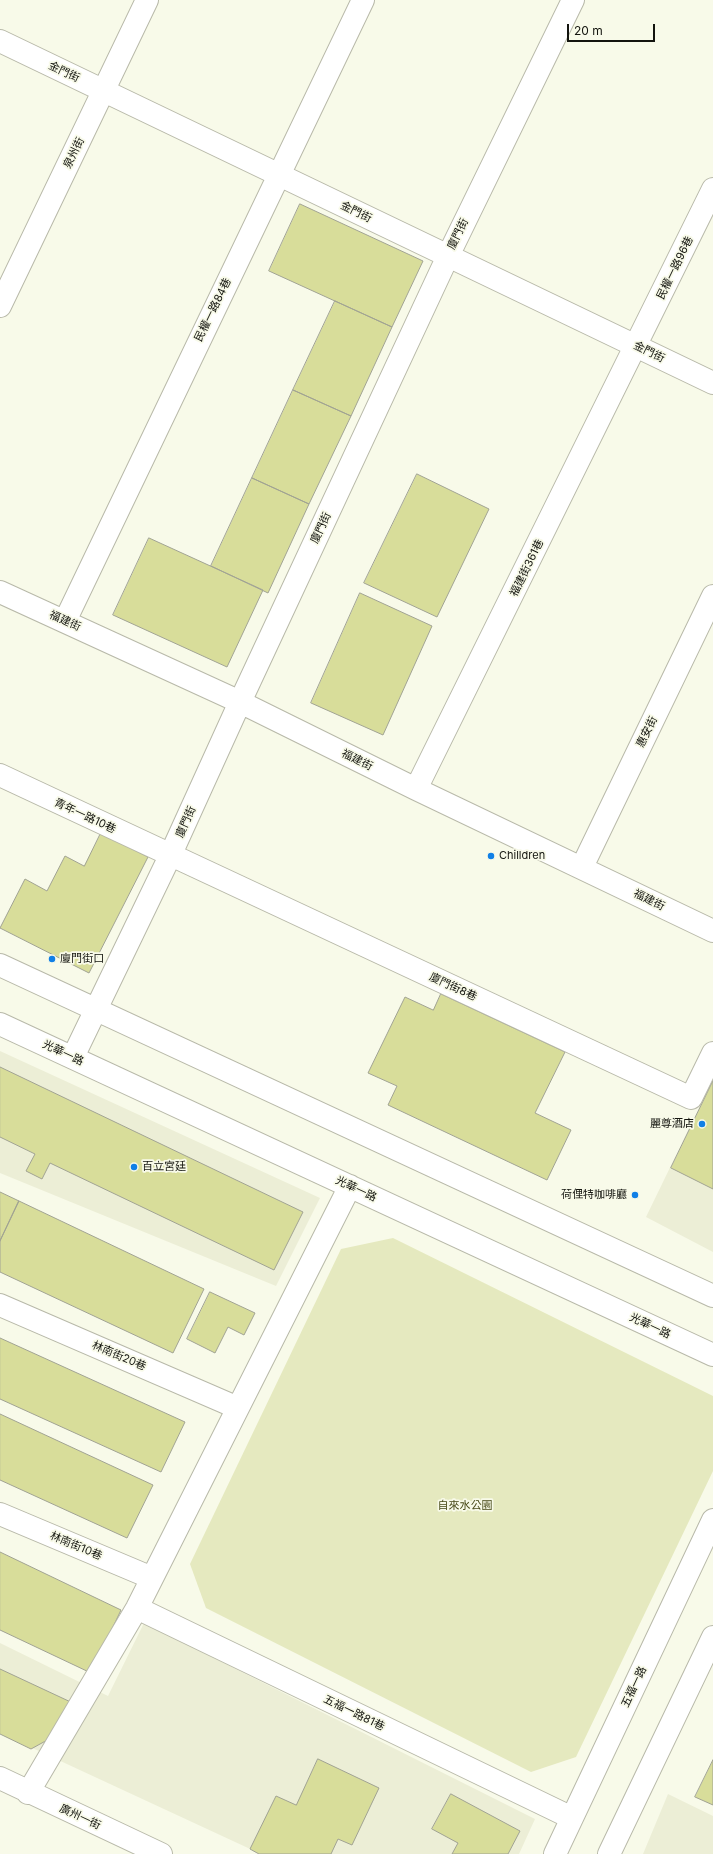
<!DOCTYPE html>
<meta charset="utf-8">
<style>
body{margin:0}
#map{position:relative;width:713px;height:1854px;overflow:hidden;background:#f8fae9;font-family:Inter,sans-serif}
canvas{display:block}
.scale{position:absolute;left:567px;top:24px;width:88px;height:18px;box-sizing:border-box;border:2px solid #13140e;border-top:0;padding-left:5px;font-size:12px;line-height:14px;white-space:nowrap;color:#13140e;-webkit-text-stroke:3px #f8fae9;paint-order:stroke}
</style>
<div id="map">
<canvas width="713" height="1854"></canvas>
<div class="scale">20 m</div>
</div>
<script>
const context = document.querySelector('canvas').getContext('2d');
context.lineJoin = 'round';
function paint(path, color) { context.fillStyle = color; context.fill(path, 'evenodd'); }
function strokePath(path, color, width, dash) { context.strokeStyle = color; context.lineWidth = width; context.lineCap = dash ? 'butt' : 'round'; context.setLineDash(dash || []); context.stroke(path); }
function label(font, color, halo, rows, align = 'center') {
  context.font = font + ' Inter,"Noto Sans TC",sans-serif'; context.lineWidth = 3.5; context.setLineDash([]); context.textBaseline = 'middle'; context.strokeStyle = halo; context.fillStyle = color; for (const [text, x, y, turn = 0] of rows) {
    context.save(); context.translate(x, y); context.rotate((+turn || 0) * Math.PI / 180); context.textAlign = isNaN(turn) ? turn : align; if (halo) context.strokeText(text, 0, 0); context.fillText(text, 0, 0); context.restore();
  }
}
const built = new Path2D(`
 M 0,1051 L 320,1198 L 276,1286 L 0,1173 Z
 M 713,1079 L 713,1252 L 646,1217 Z
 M 144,1623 L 535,1819 L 519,1854 L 261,1854 L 0,1733 L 0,1643 L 108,1696 Z
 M 668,1794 L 713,1816 L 713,1854 L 643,1854 Z`);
const green = new Path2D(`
 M 393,1238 L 713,1396 L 713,1471 L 576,1757 L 531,1772 L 206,1608 L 190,1564 L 341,1249 Z`);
const building = new Path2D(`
 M 300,204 L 423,261 L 392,327 L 269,271 Z
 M 335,301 L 392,327 L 351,416 L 293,390 Z
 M 293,390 L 351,416 L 309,504 L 252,478 Z
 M 417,474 L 489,509 L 437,617 L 364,583 Z
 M 252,478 L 309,504 L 268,593 L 211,566 Z
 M 149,538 L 263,590 L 227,667 L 113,615 Z
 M 360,593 L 432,626 L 383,735 L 311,703 Z
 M 101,833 L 148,857 L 89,973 L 0,928 L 25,879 L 47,891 L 65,856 L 84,866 Z
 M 441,994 L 565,1052 L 535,1113 L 571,1130 L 547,1180 L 388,1105 L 397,1086 L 368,1073 L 405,997 L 433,1010 Z
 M 0,1067 L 303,1212 L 274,1270 L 50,1163 L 42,1179 L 26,1171 L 35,1154 L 0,1137 Z
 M 713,1081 L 713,1189 L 671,1168 Z
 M 0,1192 L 19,1201 L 0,1241 Z
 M 19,1201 L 204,1289 L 173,1353 L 0,1272 L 0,1241 Z
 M 210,1292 L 255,1313 L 244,1335 L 228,1327 L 215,1353 L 187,1339 Z
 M 0,1338 L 185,1422 L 161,1472 L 0,1399 Z
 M 0,1414 L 153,1485 L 127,1538 L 0,1480 Z
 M 0,1552 L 121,1610 L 91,1673 L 0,1630 Z
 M 0,1669 L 75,1704 L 60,1733 L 31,1749 L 0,1734 Z
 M 318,1759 L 379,1788 L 352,1845 L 338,1839 L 331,1854 L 259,1854 L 250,1849 L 276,1796 L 296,1805 Z
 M 713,1760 L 713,1805 L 695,1797 Z
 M 451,1794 L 520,1831 L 508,1854 L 452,1854 L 458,1843 L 432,1829 Z`);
const minor = new Path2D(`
 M 0,41 L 713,383
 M 0,306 L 147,0
 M 0,592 L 240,702 L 416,789 L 713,931
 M 65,621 L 363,0
 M 0,775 L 691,1098 L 713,1053
 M 416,789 L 713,189
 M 582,867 L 713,596
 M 0,965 L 713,1296
 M 0,1024 L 713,1355
 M 73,1057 L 170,856 L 240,702 L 448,256 L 573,0
 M 0,1305 L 238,1408
 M 0,1514 L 152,1578
 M 137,1608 L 572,1818
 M 0,1778 L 161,1854
 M 28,1793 L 137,1608 L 350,1186
 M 555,1854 L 713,1520
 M 609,1854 L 713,1637`);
const markers = [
 [491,856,4,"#107fe6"],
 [52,959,4,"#107fe6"],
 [702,1124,4,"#107fe6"],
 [134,1167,4,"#107fe6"],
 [635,1195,4,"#107fe6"]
];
const streetNames = [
 ["金門街",64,72,25],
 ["泉州街",74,153,-64],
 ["金門街",356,212,26],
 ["廈門街",458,234,-64],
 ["民權一路96巷",675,268,-64],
 ["民權一路84巷",213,310,-64],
 ["金門街",649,352,26],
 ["廈門街",321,528,-65],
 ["福建街361巷",527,568,-64],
 ["福建街",65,621,24],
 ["惠安街",647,732,-64],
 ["福建街",357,760,26],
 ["青年一路10巷",85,816,25],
 ["廈門街",186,822,-66],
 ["福建街",649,900,26],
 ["廈門街8巷",453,987,25],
 ["光華一路",63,1053,25],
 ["光華一路",356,1189,25],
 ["光華一路",650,1326,25],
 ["林南街20巷",119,1356,23],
 ["林南街10巷",76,1546,23],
 ["五福一路",634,1687,-65],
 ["五福一路81巷",354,1713,26],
 ["廣州一街",80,1817,25]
];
const poiNames = [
 ["Chilldren",499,856],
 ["廈門街口",60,959],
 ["麗尊酒店",694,1124,"right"],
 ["百立宮廷",142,1167],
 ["荷俚特咖啡廳",627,1195,"right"]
];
const parkNames = [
 ["自來水公園",465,1506]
];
paint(built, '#eceed6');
paint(green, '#e5e9bf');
paint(building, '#d8dd9a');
strokePath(building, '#a1a393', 1);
strokePath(minor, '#b8b9a9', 24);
strokePath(minor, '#fff', 22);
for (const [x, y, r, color] of markers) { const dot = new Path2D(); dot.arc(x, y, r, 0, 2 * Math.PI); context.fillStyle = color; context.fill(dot); strokePath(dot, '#f8fae9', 1.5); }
label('11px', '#13140e', '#f8fae9', streetNames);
label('11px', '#13140e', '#f8fae9', poiNames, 'left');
label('11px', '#484a18', '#f8fae9', parkNames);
</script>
